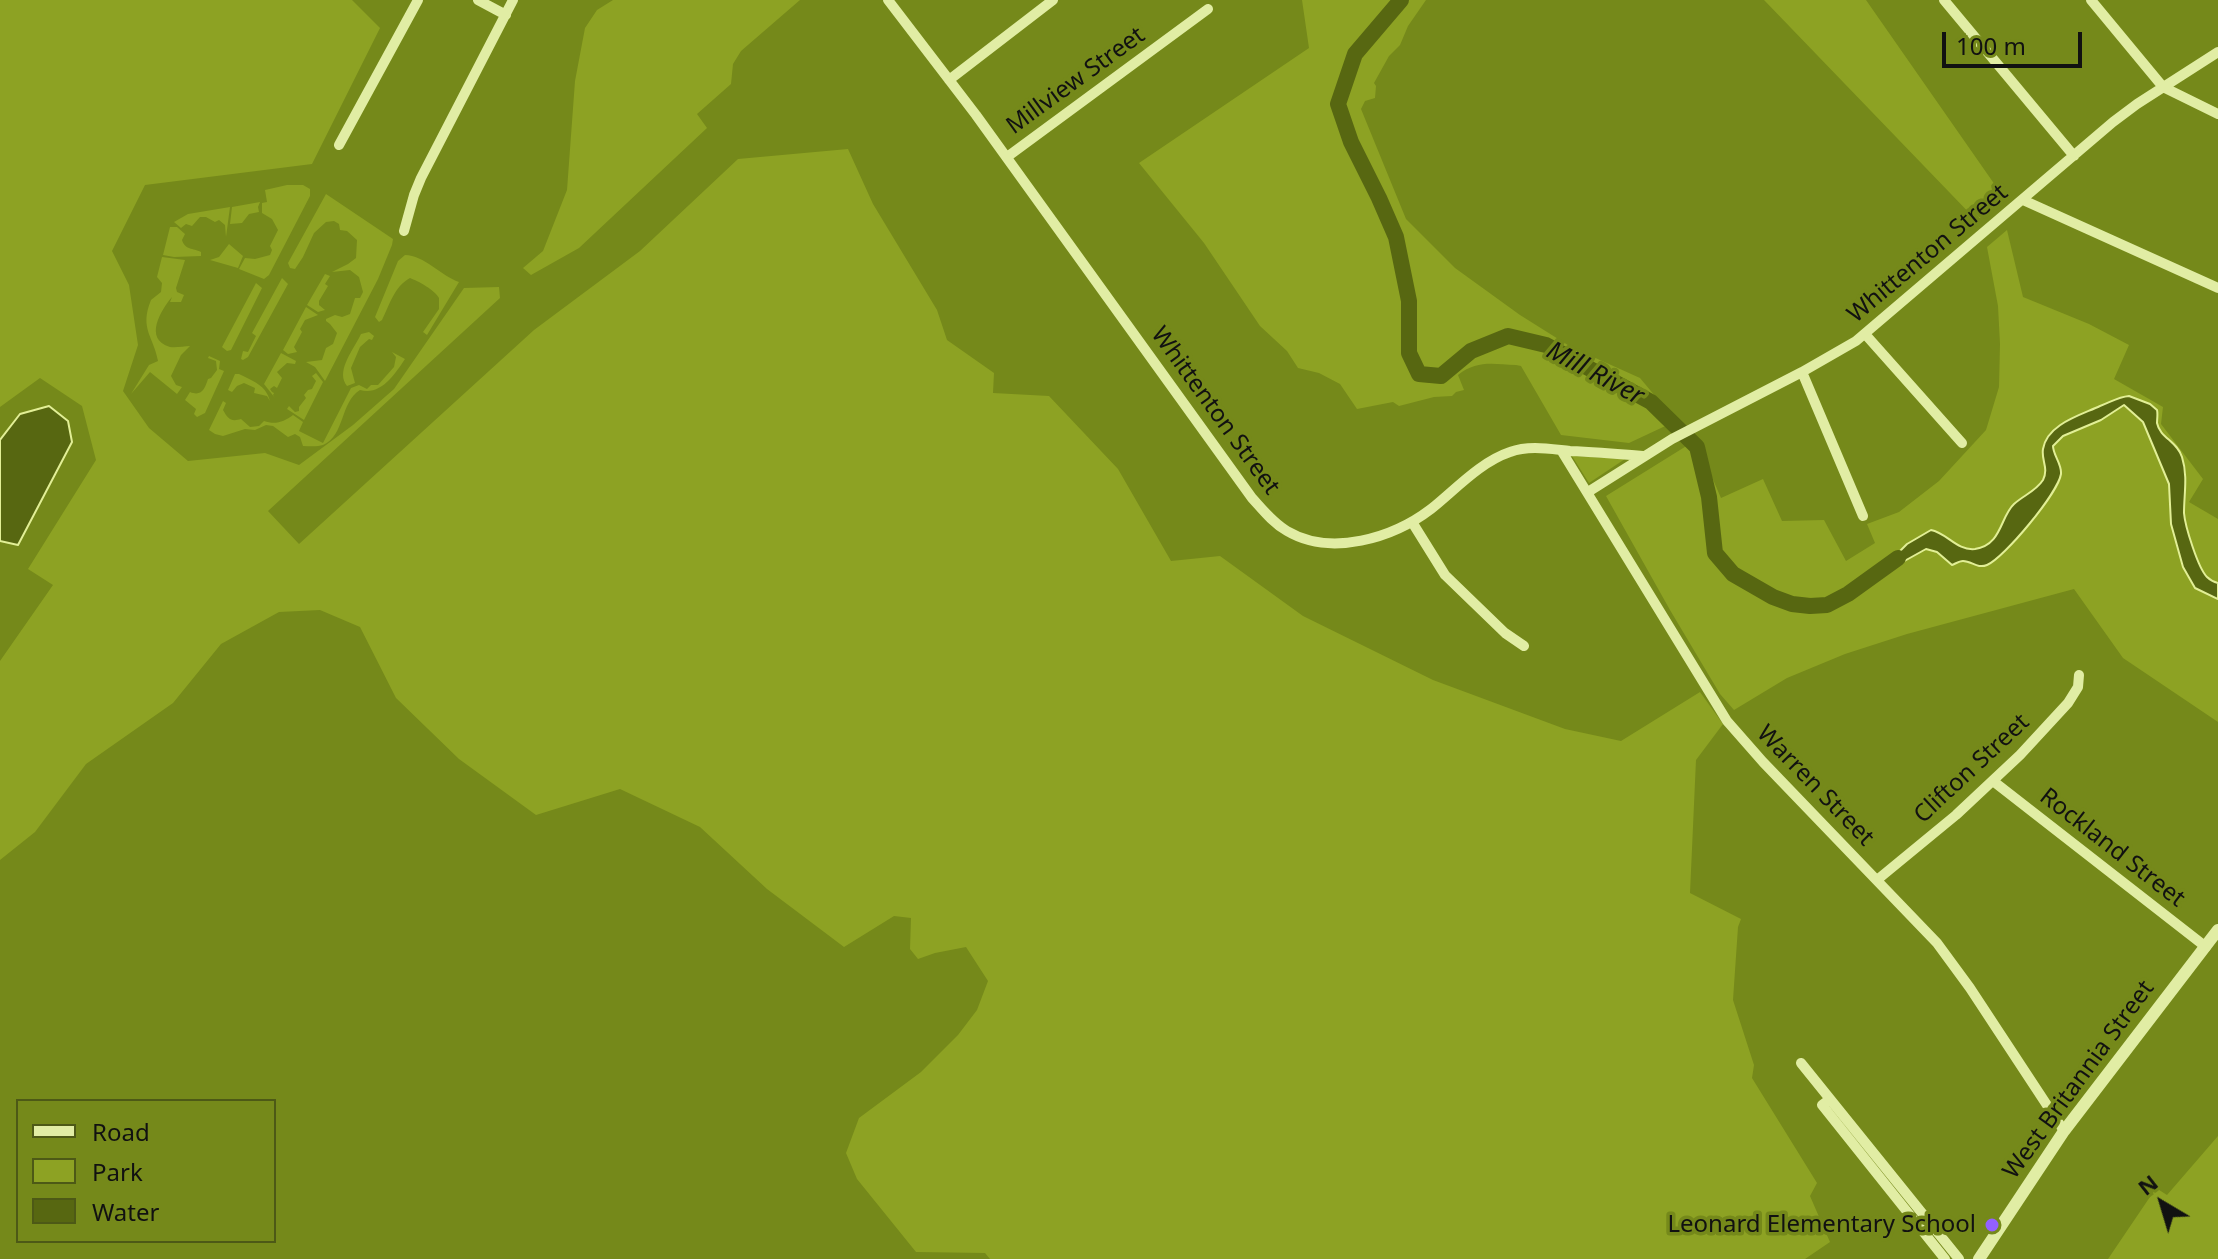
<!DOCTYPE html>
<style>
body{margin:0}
#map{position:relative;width:2218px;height:1259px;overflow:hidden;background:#75891a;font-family:"Noto Sans",sans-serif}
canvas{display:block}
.legend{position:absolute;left:16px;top:1099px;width:260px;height:144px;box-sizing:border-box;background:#75891a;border:2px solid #4d5916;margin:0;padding:10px 14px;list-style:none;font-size:24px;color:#111}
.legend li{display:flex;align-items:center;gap:16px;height:40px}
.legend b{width:40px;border:2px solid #4d5916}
.north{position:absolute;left:2122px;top:1163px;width:80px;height:80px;-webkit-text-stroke:6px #75891a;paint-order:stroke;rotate:322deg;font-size:22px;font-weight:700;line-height:32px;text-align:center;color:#111}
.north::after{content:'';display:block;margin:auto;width:28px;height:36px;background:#111;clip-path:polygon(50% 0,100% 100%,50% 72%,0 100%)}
.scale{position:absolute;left:1942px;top:32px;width:140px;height:36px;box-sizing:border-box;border:4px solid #111;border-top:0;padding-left:10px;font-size:24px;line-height:28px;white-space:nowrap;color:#111;-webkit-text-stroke:6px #75891a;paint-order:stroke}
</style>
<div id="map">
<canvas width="2218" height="1259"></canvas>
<ul class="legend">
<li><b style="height:10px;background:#e1eda4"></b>Road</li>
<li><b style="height:22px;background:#8da223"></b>Park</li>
<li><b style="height:22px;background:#576711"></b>Water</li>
</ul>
<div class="north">N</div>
<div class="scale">100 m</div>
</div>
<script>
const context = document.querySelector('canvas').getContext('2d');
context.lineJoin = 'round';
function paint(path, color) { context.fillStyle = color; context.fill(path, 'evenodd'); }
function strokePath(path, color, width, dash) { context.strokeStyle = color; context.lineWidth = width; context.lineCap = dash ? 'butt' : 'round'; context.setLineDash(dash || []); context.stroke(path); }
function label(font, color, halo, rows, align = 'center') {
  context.font = font + ' "Noto Sans",sans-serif'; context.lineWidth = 7; context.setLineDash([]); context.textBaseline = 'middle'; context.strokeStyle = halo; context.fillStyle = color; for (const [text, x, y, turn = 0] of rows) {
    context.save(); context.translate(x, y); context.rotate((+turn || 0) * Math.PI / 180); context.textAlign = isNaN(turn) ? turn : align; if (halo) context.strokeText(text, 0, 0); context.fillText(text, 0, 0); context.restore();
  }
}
const green = new Path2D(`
 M 0,0 L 352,0 L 380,28 L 312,164 L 145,185 L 112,251 L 129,285 L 138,345 L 123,391 L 149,428 L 188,461 L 265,453 L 299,465 L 353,425 L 394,389 L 464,288 L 499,287 L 500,298 L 268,511 L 299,544 L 534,330 L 640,251 L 738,159 L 848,149 L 873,204 L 937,310 L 947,340 L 994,373 L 993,393 L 1049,396 L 1118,469 L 1171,561 L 1220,556 L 1303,616 L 1433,680 L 1565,729 L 1621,741 L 1700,692 L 1723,724 L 1696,760 L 1690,893 L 1741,919 L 1738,927 L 1733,1000 L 1754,1065 L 1752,1078 L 1817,1183 L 1810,1196 L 1830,1242 L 1805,1259 L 990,1259 L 985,1253 L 916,1252 L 857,1179 L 846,1153 L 859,1118 L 921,1072 L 958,1035 L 977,1010 L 988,981 L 966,947 L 935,953 L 918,959 L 910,949 L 911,918 L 894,916 L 844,947 L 767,889 L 700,827 L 620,789 L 536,815 L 459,759 L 396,698 L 360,627 L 320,610 L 279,612 L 221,644 L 173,703 L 86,764 L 35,832 L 0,860 L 0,661 L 53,585 L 28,569 L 96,460 L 82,406 L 40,378 L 0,407 Z
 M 613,0 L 800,0 L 741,51 L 733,64 L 731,84 L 697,114 L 707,128 L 579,248 L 531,275 L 523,268 L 543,251 L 567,190 L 575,81 L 585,28 L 597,10 Z
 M 1302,0 L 1426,0 L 1408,26 L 1400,45 L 1389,56 L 1374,83 L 1376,86 L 1375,98 L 1365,101 L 1361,109 L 1406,219 L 1455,268 L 1520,315 L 1571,347 L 1640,378 L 1676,421 L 1629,443 L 1561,435 L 1521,366 L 1516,365 C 1492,364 1477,360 1458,375 L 1464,390 L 1456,392 L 1452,396 L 1434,397 L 1399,406 L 1393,402 L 1357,409 L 1340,384 L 1319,373 L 1298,368 L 1287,351 L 1260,326 L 1204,243 L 1139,163 L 1309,48 Z
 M 1764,0 L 1866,0 L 2002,195 L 1977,221 Z
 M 287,185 L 303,185 L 310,189 L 310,196 L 269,275 L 264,279 L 239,269 L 245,258 L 255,259 L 270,255 L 272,250 L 270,246 L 278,230 L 272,219 L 262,213 L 262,203 L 267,202 L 265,190 Z
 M 326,194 L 393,239 L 392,245 L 378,279 L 325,381 L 315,367 L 306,362 L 322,360 L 326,348 L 333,344 L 337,333 L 330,324 L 326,321 L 326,319 L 335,315 L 342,317 L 350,314 L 355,298 L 360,298 L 363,292 L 359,277 L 350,270 L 332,272 L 348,264 L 356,258 L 357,240 L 347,231 L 340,230 L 339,224 L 334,221 L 326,222 L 314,233 L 303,257 L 295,269 L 290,268 L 288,263 Z
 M 260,202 L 258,207 L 259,212 L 249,214 L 242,223 L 230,224 L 232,207 Z
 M 230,207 L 226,237 L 225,225 L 219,220 L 215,222 L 206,217 L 200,217 L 192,226 L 186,224 L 181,228 L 174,222 L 188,214 Z
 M 170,227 L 177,227 L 185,234 L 182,240 C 185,250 193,248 201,252 L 201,256 L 174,257 L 163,255 Z
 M 2007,230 L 2023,297 L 2089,324 L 2129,345 L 2114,379 L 2163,407 L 2161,424 L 2203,479 L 2189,502 L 2218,519 L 2218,722 L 2123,658 L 2074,589 L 1907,634 L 1845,654 L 1787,678 L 1734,710 L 1720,694 L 1670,610 L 1606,496 L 1696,440 L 1721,498 L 1763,479 L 1782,521 L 1824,520 L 1846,561 L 1875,543 L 1867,524 L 1899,512 L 1939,481 L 1986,430 L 1999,387 L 2000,344 L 1998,306 L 1987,247 Z
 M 229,244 L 243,256 L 238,268 L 210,260 L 219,257 Z
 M 405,255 C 424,255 441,276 459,282 L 427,335 L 423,332 L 439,309 L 439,298 C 435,290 418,281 410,278 C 394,287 390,304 382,320 L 379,322 L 375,317 L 398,261 Z
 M 162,257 L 185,260 L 176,288 L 177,292 L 184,295 L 181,302 L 170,302 L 172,297 C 161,310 143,339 170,347 C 176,348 184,346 190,346 L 181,355 L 171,376 L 176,385 L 182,387 L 177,394 L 150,372 L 131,394 L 149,365 L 158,361 C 154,337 139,329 151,300 L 161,292 L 162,283 L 157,277 Z
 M 325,274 L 330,276 L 325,284 L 328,286 L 319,301 L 319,305 L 325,310 L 318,312 L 307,305 Z
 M 282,278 L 288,284 L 248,357 L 243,360 L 241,359 L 243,351 L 248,352 L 256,336 L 252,333 Z
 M 256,283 L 262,288 L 231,350 L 227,351 L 222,347 Z
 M 306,307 L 318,315 L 305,320 L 300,329 L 302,332 L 294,347 L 297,352 L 288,354 L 283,350 Z
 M 369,332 L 374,336 L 372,340 L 369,339 L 360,347 L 351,368 L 355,383 L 347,386 C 336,372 351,353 359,338 L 361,334 Z
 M 392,352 L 405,359 C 395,374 381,396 360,390 C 340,402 345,436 323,445 C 317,447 309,446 303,446 L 300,437 L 295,434 L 288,437 L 273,426 L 266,425 L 255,430 L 245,429 L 223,436 L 215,434 L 209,430 L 223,401 L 226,403 L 223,410 C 228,419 231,422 241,419 L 250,427 L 259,426 L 264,421 C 275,425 284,422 293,415 L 303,422 L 299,431 L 323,443 L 351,388 L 359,385 L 367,389 L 371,385 L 378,385 L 394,367 L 396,357 Z
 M 281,353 L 296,361 L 295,364 L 287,363 L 277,372 L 282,378 L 277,388 L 274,386 L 270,389 L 272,392 L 274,393 L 273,395 L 275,398 L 264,384 Z
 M 209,356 L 220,361 L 219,369 L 224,371 L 205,413 L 197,417 L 194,414 L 196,409 L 185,400 L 190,392 C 202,397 205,388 208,379 L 211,378 L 217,370 L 216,361 L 208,358 Z
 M 316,373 L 323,382 L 304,420 L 287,409 L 289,406 L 295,412 L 299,411 L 299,407 L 306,398 L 304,395 L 308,390 L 312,389 L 316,381 L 312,376 Z
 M 235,374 L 239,374 C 253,381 266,385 270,401 L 267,396 L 254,393 L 255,388 L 244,383 L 237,386 L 232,392 L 228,390 Z
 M 1572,456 L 1625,459 L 1589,483 Z
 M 2218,1136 L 2218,1259 L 2108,1259 L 2156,1188 L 2167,1195 Z`);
const water = new Path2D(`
 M 2129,396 L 2150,404 L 2157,410 C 2158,414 2157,419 2157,423 C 2160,438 2177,441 2182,457 C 2188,476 2184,494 2184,513 C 2185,526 2198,568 2207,577 C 2210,580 2214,582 2218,583 L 2218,599 L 2195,588 L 2183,567 L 2171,524 L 2169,484 L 2143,422 L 2124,405 L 2101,420 L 2063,436 L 2053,446 C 2053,455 2062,464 2061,474 C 2058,493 2004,558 1987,565 C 1977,569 1972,561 1963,561 C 1959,561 1955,564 1952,565 L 1937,552 L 1926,549 L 1872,579 L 1907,544 L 1931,530 C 1947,533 1957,551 1975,549 C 2002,545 2000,517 2014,504 C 2024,495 2036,491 2043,480 C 2049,468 2041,460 2043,449 C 2047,424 2081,415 2100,406 C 2111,402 2118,397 2129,396 Z
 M 49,406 L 68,421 L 72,442 L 18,545 L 0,541 L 0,440 L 20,414 Z`);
const river = new Path2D(`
 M 1401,0 L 1355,54 L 1338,104 L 1351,142 L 1379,198 L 1396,237 L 1409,301 L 1409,353 L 1419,374 L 1441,376 L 1471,351 L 1508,336 L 1546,345 L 1651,402 L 1697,447 L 1709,497 L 1715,553 L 1733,574 L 1773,597 L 1792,604 L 1810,606 L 1827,605 L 1848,594 L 1898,558`);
const minor = new Path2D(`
 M 478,0 L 506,15
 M 888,0 L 976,115 L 1252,498 C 1263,510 1273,523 1287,531 C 1331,557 1393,538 1431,509 C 1455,490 1480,462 1510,452 C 1529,445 1550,449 1570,451 C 1594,452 1619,454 1643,456
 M 1944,0 L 2074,156
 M 2091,0 L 2163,87 L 2218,114
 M 949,80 L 1053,0
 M 339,145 L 418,0
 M 1007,157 L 1208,9
 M 2023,200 L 2218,288
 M 404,231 L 414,195 L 421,178 L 513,0
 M 1865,334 L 1962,443
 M 1802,372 L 1863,516
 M 1561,450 L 1727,721 L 1763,762 L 1937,943 L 1970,988 L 2064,1131
 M 1588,492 L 1672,439 L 1802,372 L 1856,341 L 2113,122 L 2137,104 L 2218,52
 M 1412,522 L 1445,575 L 1505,633 L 1524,646
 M 1993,781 L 2206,947
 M 1877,880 L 1956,815 L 2020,755 L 2068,703 L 2078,687 L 2079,675
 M 1801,1063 L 1959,1259
 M 1830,1099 L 1822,1105 L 1945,1259`);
const tertiary = new Path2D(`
 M 1979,1259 L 2064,1131 L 2218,930`);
const markers = [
 [1992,1225,8,"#9360fe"]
];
const streetNames = [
 ["Millview Street",1076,81,-36],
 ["Whittenton Street",1928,254,-40],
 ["Whittenton Street",1215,411,54],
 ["Clifton Street",1972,769,-43],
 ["Warren Street",1815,786,46],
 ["Rockland Street",2112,848,38],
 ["West Britannia Street",2079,1080,-54]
];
const poiNames = [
 ["Leonard Elementary School",1976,1225]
];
const waterNames = [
 ["Mill River",1595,374,28]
];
paint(green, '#8da223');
paint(water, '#576711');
strokePath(water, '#e2ef96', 2);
strokePath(river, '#576711', 16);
strokePath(minor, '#e1eda4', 10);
strokePath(tertiary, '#e1eda4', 12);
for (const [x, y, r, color] of markers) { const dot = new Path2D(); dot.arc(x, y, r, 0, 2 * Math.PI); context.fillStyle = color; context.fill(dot); strokePath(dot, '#75891a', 3); }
label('24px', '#111', '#75891a', streetNames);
label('24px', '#111', '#75891a', poiNames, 'right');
label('italic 26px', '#111', '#75891a', waterNames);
</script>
